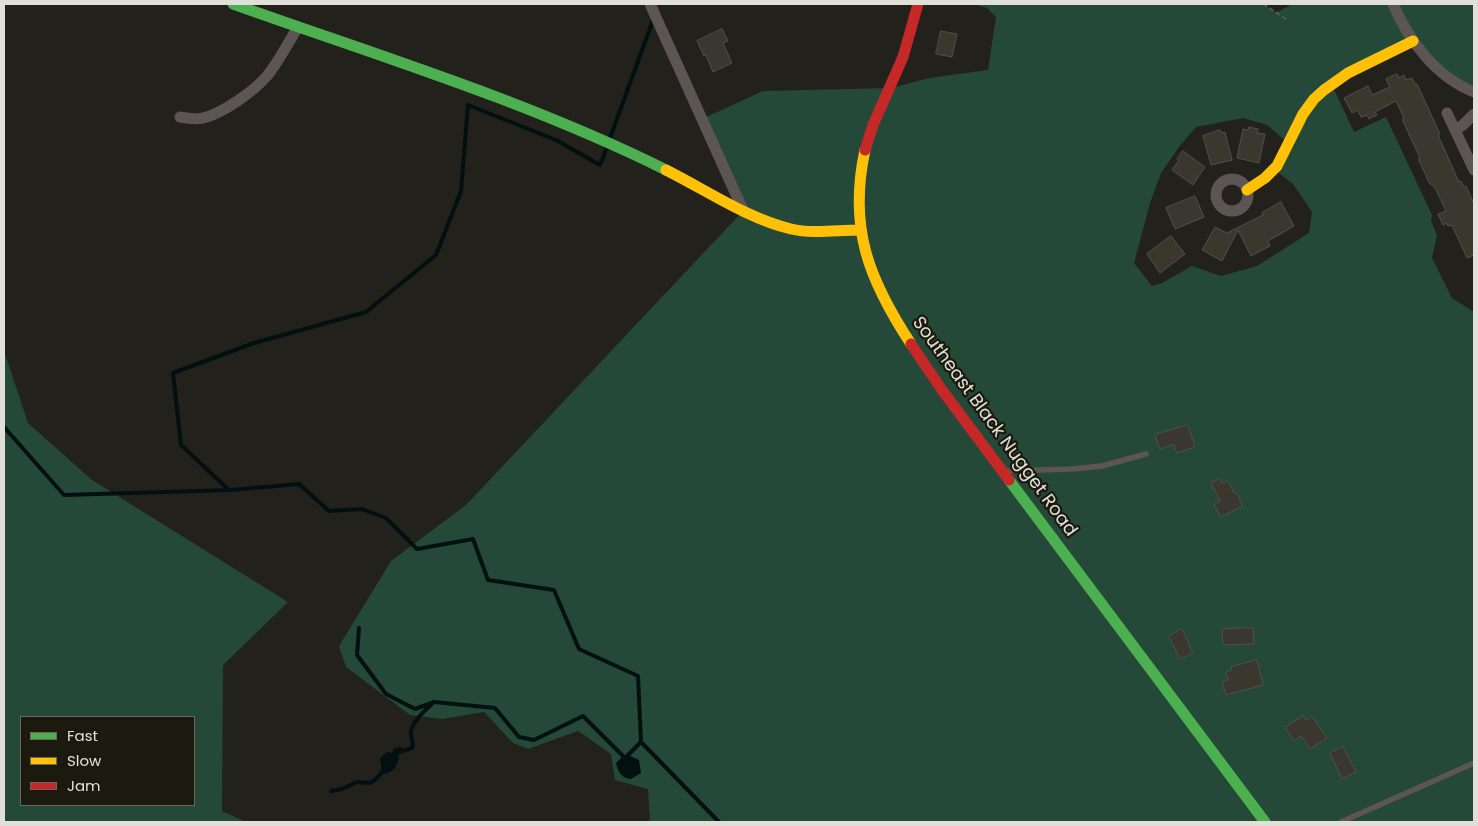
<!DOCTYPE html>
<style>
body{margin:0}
#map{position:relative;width:1478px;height:826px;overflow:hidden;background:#22211c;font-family:Poppins,sans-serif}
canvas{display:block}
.frame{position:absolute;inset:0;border:5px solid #e1e0d8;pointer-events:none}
.legend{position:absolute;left:20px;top:716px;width:175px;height:90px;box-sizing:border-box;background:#1c190e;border:1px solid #6b695f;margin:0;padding:6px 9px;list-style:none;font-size:15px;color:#e1e0d8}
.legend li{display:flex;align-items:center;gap:10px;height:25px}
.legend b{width:25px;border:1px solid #6b695f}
</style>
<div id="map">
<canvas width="1478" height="826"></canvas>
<div class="frame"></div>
<ul class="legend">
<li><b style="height:6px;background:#4caf50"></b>Fast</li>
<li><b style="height:6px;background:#ffc107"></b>Slow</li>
<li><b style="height:6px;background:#c62828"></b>Jam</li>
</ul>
</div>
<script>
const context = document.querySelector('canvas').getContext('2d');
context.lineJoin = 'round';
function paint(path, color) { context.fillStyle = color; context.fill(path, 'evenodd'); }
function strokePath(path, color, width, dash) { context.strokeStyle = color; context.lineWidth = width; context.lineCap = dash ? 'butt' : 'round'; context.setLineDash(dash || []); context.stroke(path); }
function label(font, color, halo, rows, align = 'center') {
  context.font = font + ' Poppins,sans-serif'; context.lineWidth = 4.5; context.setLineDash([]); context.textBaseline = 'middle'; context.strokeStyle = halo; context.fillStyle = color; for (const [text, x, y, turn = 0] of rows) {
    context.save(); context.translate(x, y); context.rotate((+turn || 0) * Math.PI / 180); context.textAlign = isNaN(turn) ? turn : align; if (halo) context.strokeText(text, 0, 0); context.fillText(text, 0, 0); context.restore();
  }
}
const green = new Path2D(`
 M 973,4 L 1263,4 L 1276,13 L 1292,4 L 1474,4 L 1474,92 L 1465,88 L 1413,41 L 1332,85 L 1354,132 L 1386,117 L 1432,215 L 1431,221 L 1437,235 L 1432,258 L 1452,298 L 1474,312 L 1474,822 L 650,822 L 648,789 L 615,780 L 611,754 L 578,731 L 528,749 L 513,743 L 484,712 L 442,719 L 410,715 L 346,667 L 339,646 L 391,561 L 466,505 L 743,211 L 702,119 L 763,91 L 891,88 L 929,78 L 988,70 L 996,17 L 987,8 ZM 1243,118 L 1267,125 L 1288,143 L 1275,170 L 1293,184 L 1312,212 L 1309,233 L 1257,266 L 1221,276 L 1192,266 L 1162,283 L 1152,286 L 1134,263 L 1150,203 L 1161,173 L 1179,147 L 1196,127 Z
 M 4,351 L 28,423 L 92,480 L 288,602 L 223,665 L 222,811 L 246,822 L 4,822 ZM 194,717 L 194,805 L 21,805 L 21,717 Z`);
const water = new Path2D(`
 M 401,747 L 404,752 L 399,754 C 398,766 394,773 382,774 L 380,758 L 387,752 L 392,753 L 394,748 Z
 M 628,755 L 639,760 L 641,773 L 631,779 C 621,778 618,772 616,763 L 623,756 Z`);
const stream = new Path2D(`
 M 610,138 L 653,20
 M 4,427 L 64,495 L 230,490 L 299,484 L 329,511 L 362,509 L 386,518 L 417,549 L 473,539 L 488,580 L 554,590 L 579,649 L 638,676 L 641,742 L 719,822
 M 229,490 L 181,445 L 173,373 L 254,343 L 366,312 L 436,255 L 461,191 L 468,105 L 556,140 L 600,165 L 607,147
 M 359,628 L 357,655 L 386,694 L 415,709 L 434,702 L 495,708 L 519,737 L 534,740 L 583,716 L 625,758 L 641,742
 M 399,752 L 412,748 C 414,742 410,737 411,731 C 414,720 424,711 432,704
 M 331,791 L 342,789 L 357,782 L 369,783 L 375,780 L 384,770`);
const building = new Path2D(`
 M 722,29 L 728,41 L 723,43 L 732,63 L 713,72 L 706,55 L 704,56 L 697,41 Z
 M 941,31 L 957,34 L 952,57 L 936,54 Z
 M 1397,74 L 1399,78 L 1404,75 L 1406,80 L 1412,78 L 1415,84 L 1417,84 L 1440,134 L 1438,135 L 1459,182 L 1461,181 L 1464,187 L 1466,186 L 1474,204 L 1474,255 L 1467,258 L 1452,225 L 1448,226 L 1447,223 L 1443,225 L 1438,214 L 1446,211 L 1434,186 L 1430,184 L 1418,159 L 1420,158 L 1402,119 L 1404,118 L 1396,101 L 1375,112 L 1377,115 L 1369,119 L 1367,115 L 1361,117 L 1358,110 L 1352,113 L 1344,98 L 1368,86 L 1372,95 L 1390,87 L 1386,79 Z
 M 1249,127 L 1258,129 L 1257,133 L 1265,134 L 1259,163 L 1237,158 L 1243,129 L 1248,130 Z
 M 1220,130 L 1221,133 L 1225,132 L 1232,160 L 1211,165 L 1203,136 Z
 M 1183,151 L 1205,167 L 1193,185 L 1172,170 L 1179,160 L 1177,159 Z
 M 1195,196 L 1204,217 L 1175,229 L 1166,208 Z
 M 1281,202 L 1294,226 L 1268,241 L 1270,246 L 1251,256 L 1238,230 L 1222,261 L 1202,250 L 1215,227 L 1227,233 L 1263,215 L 1262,213 Z
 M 1171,236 L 1185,254 L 1160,273 L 1147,254 Z
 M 1188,425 L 1195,447 L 1177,453 L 1174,444 L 1160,449 L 1155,435 Z
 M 1220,479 L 1222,483 L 1228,481 L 1234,493 L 1236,492 L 1243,506 L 1220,517 L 1214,504 L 1220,501 L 1211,483 Z
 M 1253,628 L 1254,644 L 1223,645 L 1222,629 Z
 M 1182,629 L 1193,653 L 1180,659 L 1169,636 Z
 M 1257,660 L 1263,685 L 1226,695 L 1222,682 L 1228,680 L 1226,672 L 1232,670 L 1231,667 Z
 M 1303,716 L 1306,720 L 1312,716 L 1327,738 L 1310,749 L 1301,736 L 1294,741 L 1285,728 Z
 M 1343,747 L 1356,772 L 1342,779 L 1330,753 Z`);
const path = new Path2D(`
 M 1263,4 L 1286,19`);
const lane = new Path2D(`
 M 1007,471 L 1072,469 L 1102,466 L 1146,454
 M 1341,822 L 1474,763`);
const street = new Path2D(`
 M 650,4 L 743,210
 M 1393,4 C 1409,41 1436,77 1474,92
 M 1447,113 L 1455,130
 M 1474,114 L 1463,125 L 1455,130 L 1474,170
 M 180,117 C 188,118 196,120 203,118 C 222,114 254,91 267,76 C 279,61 288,43 298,27
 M1216 195a16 16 0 1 1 32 0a16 16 0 1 1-32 0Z`);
const fast = new Path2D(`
 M 233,4 C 379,56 527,101 666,170
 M 1009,480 L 1265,822`);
const slow = new Path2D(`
 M 865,150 C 848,228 869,280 911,344
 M 666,170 C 706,190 748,219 791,229 C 813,234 837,230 860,230
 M 1247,190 L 1265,178 L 1277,166 L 1303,114 L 1314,99 L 1324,90 L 1348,73 L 1413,41`);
const jam = new Path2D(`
 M 865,150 L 873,125 L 903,57 L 918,4
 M 911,344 L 942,390 L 1009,480`);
const streetNames = [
 ["Southeast Black Nugget Road",994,427,54]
];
paint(green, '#254938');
paint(water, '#031011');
strokePath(stream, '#031011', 4);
paint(building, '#3a382e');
strokePath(building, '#504f4a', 1);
strokePath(path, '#5a5653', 2, [5, 2.5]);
strokePath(lane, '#5d5553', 5.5);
strokePath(street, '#5d5553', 11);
strokePath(fast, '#4caf50', 11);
strokePath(slow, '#ffc107', 11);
strokePath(jam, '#c62828', 11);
label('18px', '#e1e0d8', '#1c190e', streetNames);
</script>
